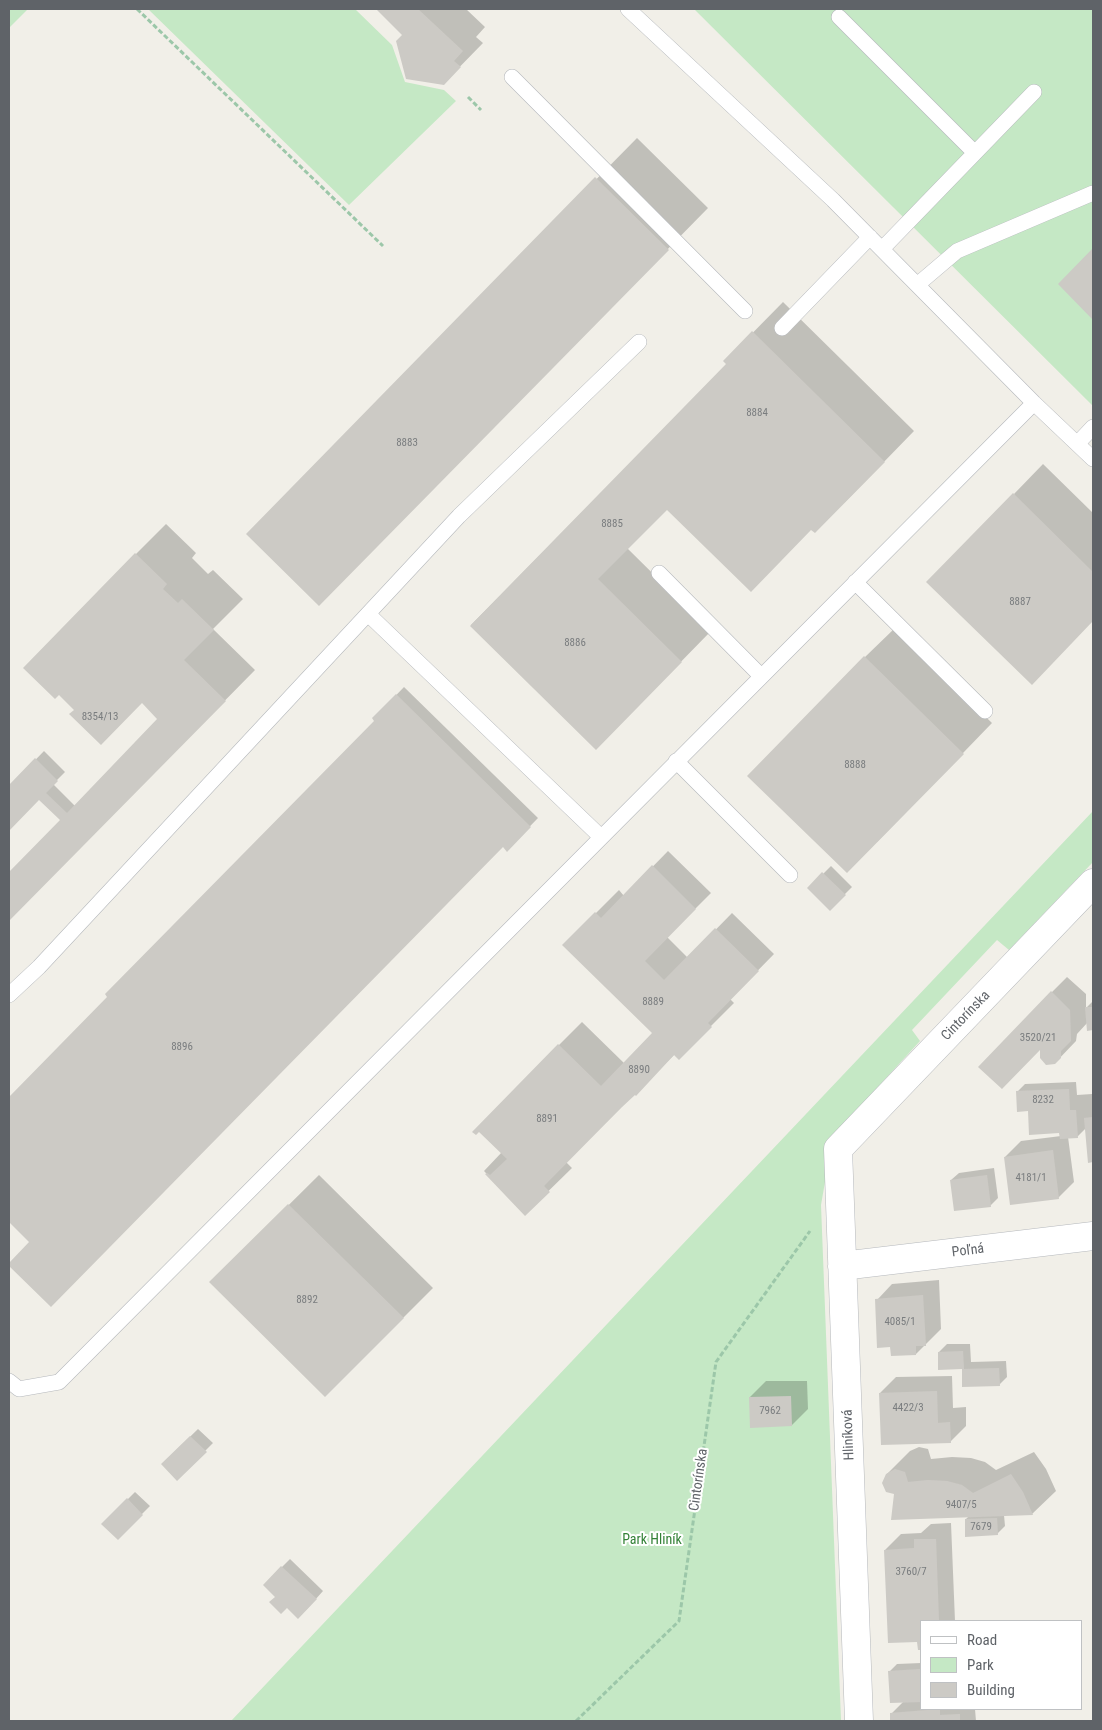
<!DOCTYPE html>
<meta charset="utf-8">
<style>
body{margin:0}
#map{position:relative;width:1102px;height:1730px;overflow:hidden;background:#f1efe8;font-family:"Roboto Condensed",sans-serif}
canvas{display:block}
.frame{position:absolute;inset:0;border:10px solid #5f6368;pointer-events:none}
.legend{position:absolute;left:920px;top:1620px;width:162px;height:90px;box-sizing:border-box;background:#fff;border:1px solid #bfc1c3;margin:0;padding:6px 9px;list-style:none;font-size:15px;color:#5f6368}
.legend li{display:flex;align-items:center;gap:10px;height:25px}
.legend b{width:25px;border:1px solid #bfc1c3}
</style>
<div id="map">
<canvas width="1102" height="1730"></canvas>
<div class="frame"></div>
<ul class="legend">
<li><b style="height:6px;background:#fff"></b>Road</li>
<li><b style="height:14px;background:#c5e8c5"></b>Park</li>
<li><b style="height:14px;background:#cccac5"></b>Building</li>
</ul>
</div>
<script>
const context = document.querySelector('canvas').getContext('2d');
context.lineJoin = 'round';
function paint(path, color) { context.fillStyle = color; context.fill(path, 'evenodd'); }
function strokePath(path, color, width, dash) { context.strokeStyle = color; context.lineWidth = width; context.lineCap = dash ? 'butt' : 'round'; context.setLineDash(dash || []); context.stroke(path); }
function label(font, color, halo, rows, align = 'center') {
  context.font = font + ' "Roboto Condensed",sans-serif'; context.lineWidth = 4; context.setLineDash([]); context.textBaseline = 'middle'; context.strokeStyle = halo; context.fillStyle = color; for (const [text, x, y, turn = 0] of rows) {
    context.save(); context.translate(x, y); context.rotate((+turn || 0) * Math.PI / 180); context.textAlign = isNaN(turn) ? turn : align; if (halo) context.strokeText(text, 0, 0); context.fillText(text, 0, 0); context.restore();
  }
}
const green = new Path2D(`
 M 9,9 L 28,9 L 9,28 Z
 M 148,9 L 355,9 L 392,45 L 405,82 L 444,90 L 456,101 L 349,205 Z
 M 694,9 L 1093,9 L 1093,406 Z
 M 1093,811 L 1093,862 L 1009,950 L 997,940 L 912,1030 L 920,1041 L 833,1136 L 821,1205 L 841,1721 L 231,1721 Z`);
const shadow = new Path2D(`
 M 377,9 L 466,9 L 485,27 L 476,37 L 483,43 L 444,83 L 404,35 Z
 M 637,138 L 708,208 L 359,564 L 247,534 Z
 M 1093,250 L 1093,318 L 1060,284 Z
 M 783,302 L 914,431 L 845,502 L 812,529 L 667,508 L 627,548 L 711,631 L 626,718 L 471,625 L 728,364 L 725,361 Z
 M 1043,464 L 1093,513 L 1093,620 L 1061,653 L 1014,494 Z
 M 166,524 L 196,553 L 192,558 L 208,574 L 213,570 L 243,599 L 213,629 L 255,670 L 9,920 L 9,874 L 61,820 L 40,798 L 9,830 L 9,787 L 44,751 L 65,772 L 53,784 L 75,806 L 159,719 L 143,702 L 75,710 L 136,554 Z
 M 895,628 L 992,723 L 877,842 L 865,657 Z
 M 404,687 L 538,818 L 507,850 L 503,846 L 51,1306 L 9,1265 L 31,1242 L 9,1220 L 9,1181 L 12,1178 L 9,1175 L 9,1099 L 375,721 L 374,718 Z
 M 668,851 L 711,893 L 667,937 L 688,958 L 732,913 L 774,954 L 730,999 L 734,1003 L 679,1058 L 675,1054 L 566,1162 L 572,1168 L 525,1214 L 484,1171 L 502,1152 L 559,1045 L 582,1022 L 625,1064 L 654,1034 L 564,945 L 619,890 L 624,896 Z
 M 831,866 L 852,887 L 830,909 L 809,888 Z
 M 1067,977 L 1086,994 L 1086,1008 L 1093,1001 L 1093,1029 L 1089,1030 L 1088,1022 L 1077,1034 L 1076,1041 L 1055,1063 L 1052,992 Z
 M 1076,1082 L 1077,1095 L 1092,1094 L 1092,1112 L 1093,1111 L 1093,1161 L 1089,1161 L 1086,1128 L 1077,1137 L 1068,1137 L 1074,1182 L 1058,1198 L 1005,1157 L 1021,1141 L 1061,1136 L 1060,1132 L 1029,1110 L 1018,1091 L 1025,1084 Z
 M 994,1168 L 998,1198 L 990,1206 L 951,1180 L 959,1173 Z
 M 319,1175 L 433,1288 L 325,1396 L 211,1282 Z
 M 939,1280 L 941,1329 L 916,1354 L 877,1300 L 892,1284 Z
 M 947,1344 L 970,1344 L 971,1362 L 1006,1361 L 1007,1377 L 999,1385 L 964,1386 L 964,1368 L 940,1369 L 939,1352 Z
 M 952,1376 L 953,1408 L 966,1407 L 966,1426 L 950,1442 L 880,1393 L 896,1377 Z
 M 766,1381 L 807,1381 L 808,1409 L 792,1425 L 750,1397 Z
 M 198,1429 L 213,1443 L 177,1479 L 162,1464 Z
 M 919,1447 L 928,1449 L 931,1459 L 952,1457 L 971,1458 L 985,1462 L 996,1470 L 1034,1452 L 1046,1469 L 1056,1491 L 1032,1514 L 1004,1515 L 1005,1526 L 997,1534 L 966,1519 L 969,1516 L 895,1493 L 887,1474 L 910,1451 Z
 M 135,1492 L 150,1506 L 118,1538 L 103,1524 Z
 M 951,1523 L 955,1621 L 921,1621 L 919,1640 L 885,1550 L 901,1534 L 921,1533 L 931,1524 Z
 M 290,1559 L 323,1591 L 306,1610 L 276,1597 L 264,1585 Z
 M 921,1663 L 921,1709 L 975,1709 L 976,1721 L 892,1721 L 891,1714 L 904,1701 L 890,1671 L 897,1664 Z`);
const building = new Path2D(`
 M 376,9 L 418,9 L 463,51 L 454,61 L 461,67 L 444,85 L 406,79 L 396,41 L 402,35 Z
 M 595,177 L 669,250 L 319,606 L 246,534 Z
 M 1093,248 L 1093,320 L 1058,284 Z
 M 752,331 L 885,462 L 815,533 L 811,530 L 751,592 L 667,510 L 598,579 L 682,662 L 596,750 L 470,626 L 726,364 L 723,361 Z
 M 1013,493 L 1093,572 L 1093,621 L 1032,685 L 926,582 Z
 M 135,553 L 167,584 L 163,589 L 178,603 L 182,599 L 214,630 L 184,660 L 226,701 L 9,921 L 9,872 L 60,820 L 39,800 L 9,831 L 9,785 L 35,758 L 58,781 L 46,793 L 67,813 L 157,719 L 142,703 L 101,745 L 69,714 L 74,710 L 59,695 L 55,699 L 23,668 Z
 M 864,656 L 964,754 L 847,873 L 747,776 Z
 M 396,694 L 531,827 L 507,852 L 503,847 L 51,1307 L 9,1266 L 9,1263 L 29,1242 L 9,1222 L 10,1178 L 9,1177 L 9,1097 L 107,997 L 105,994 L 374,721 L 372,718 Z
 M 652,865 L 696,909 L 645,961 L 664,980 L 715,928 L 759,971 L 708,1023 L 712,1027 L 679,1060 L 674,1055 L 636,1096 L 635,1095 L 622,1107 L 544,1186 L 550,1192 L 525,1216 L 485,1174 L 487,1173 L 490,1175 L 507,1159 L 479,1132 L 476,1135 L 472,1132 L 558,1044 L 601,1086 L 652,1033 L 562,945 L 595,912 L 601,918 Z
 M 822,872 L 846,895 L 830,911 L 807,888 Z
 M 1051,991 L 1070,1010 L 1071,1041 L 1061,1051 L 1061,1058 L 1055,1064 L 1046,1065 L 1040,1058 L 1040,1050 L 1002,1089 L 978,1067 Z
 M 1085,1007 L 1093,1007 L 1093,1030 L 1087,1031 Z
 M 1069,1089 L 1070,1110 L 1076,1110 L 1078,1138 L 1060,1139 L 1059,1133 L 1029,1135 L 1028,1111 L 1017,1112 L 1016,1091 Z
 M 1093,1117 L 1093,1162 L 1088,1163 L 1084,1118 Z
 M 1053,1150 L 1059,1199 L 1010,1205 L 1004,1157 Z
 M 987,1175 L 991,1207 L 954,1211 L 950,1180 Z
 M 288,1204 L 404,1318 L 325,1397 L 209,1282 Z
 M 923,1295 L 926,1346 L 916,1346 L 916,1355 L 891,1356 L 890,1347 L 877,1348 L 875,1299 Z
 M 963,1351 L 964,1369 L 999,1368 L 1000,1386 L 962,1387 L 962,1369 L 938,1370 L 938,1352 Z
 M 937,1391 L 938,1423 L 950,1422 L 951,1443 L 881,1445 L 879,1393 Z
 M 791,1396 L 792,1426 L 750,1428 L 749,1397 Z
 M 190,1436 L 207,1452 L 177,1481 L 161,1464 Z
 M 895,1469 L 905,1472 L 908,1482 L 928,1480 L 947,1481 L 962,1485 L 973,1493 L 1011,1474 L 1023,1492 L 1033,1515 L 891,1520 L 894,1494 L 886,1492 L 882,1483 L 886,1474 Z
 M 127,1498 L 143,1515 L 118,1540 L 101,1524 Z
 M 997,1518 L 998,1535 L 965,1537 L 965,1519 Z
 M 914,1539 L 936,1539 L 939,1621 L 921,1621 L 921,1650 L 918,1650 L 917,1642 L 888,1643 L 884,1550 L 914,1548 Z
 M 281,1566 L 317,1599 L 298,1619 L 287,1608 L 281,1614 L 269,1602 L 275,1597 L 263,1585 Z
 M 921,1669 L 921,1702 L 890,1703 L 888,1671 Z
 M 940,1709 L 940,1715 L 960,1714 L 960,1721 L 890,1721 L 890,1713 Z`);
const path = new Path2D(`
 M 137,9 L 383,246
 M 468,97 L 481,110
 M 576,1721 L 679,1621 L 716,1362 L 810,1231`);
const lane = new Path2D(`
 M 628,9 L 833,200 L 1034,403 L 1093,459
 M 839,17 L 975,153
 M 512,77 L 745,311
 M 882,249 L 1034,92
 M 917,285 L 957,251 L 1093,193
 M 782,328 L 870,237
 M 1077,444 L 1093,427
 M 659,573 L 761,676
 M 855,582 L 985,711
 M 368,614 L 601,837
 M 676,761 L 790,875
 M 9,995 L 39,967 L 459,516 L 639,342
 M 9,1381 L 19,1389 L 59,1382 L 1034,403`);
const street = new Path2D(`
 M 842,1266 L 1093,1236
 M 859,1721 L 838,1149 L 1093,883`);
const numberNames = [
 ["8884",757,413],
 ["8883",407,443],
 ["8885",612,524],
 ["8887",1020,602],
 ["8886",575,643],
 ["8354/13",100,717],
 ["8888",855,765],
 ["8889",653,1002],
 ["3520/21",1038,1038],
 ["8896",182,1047],
 ["8890",639,1070],
 ["8232",1043,1100],
 ["8891",547,1119],
 ["4181/1",1031,1178],
 ["8892",307,1300],
 ["4085/1",900,1322],
 ["4422/3",908,1408],
 ["7962",770,1411],
 ["9407/5",961,1505],
 ["7679",981,1527],
 ["3760/7",911,1572]
];
const streetNames = [
 ["Cintorínska",966,1016,-46],
 ["Poľná",968,1251,-7],
 ["Hliníková",849,1435,-92],
 ["Cintorínska",699,1480,-82]
];
const parkNames = [
 ["Park Hliník",652,1540]
];
paint(green, '#c5e8c5');
paint(shadow, '#0003');
paint(building, '#cccac5');
strokePath(lane, '#b5b8bc', 16);
strokePath(street, '#b5b8bc', 29);
strokePath(path, '#9cc7a9', 3, [5, 2.5]);
strokePath(lane, '#fff', 15);
strokePath(street, '#fff', 28);
label('11px', '#7a7d7f', null, numberNames);
label('14px', '#5f6368', '#fff', streetNames);
label('14px', '#348238', '#fff', parkNames);
</script>
